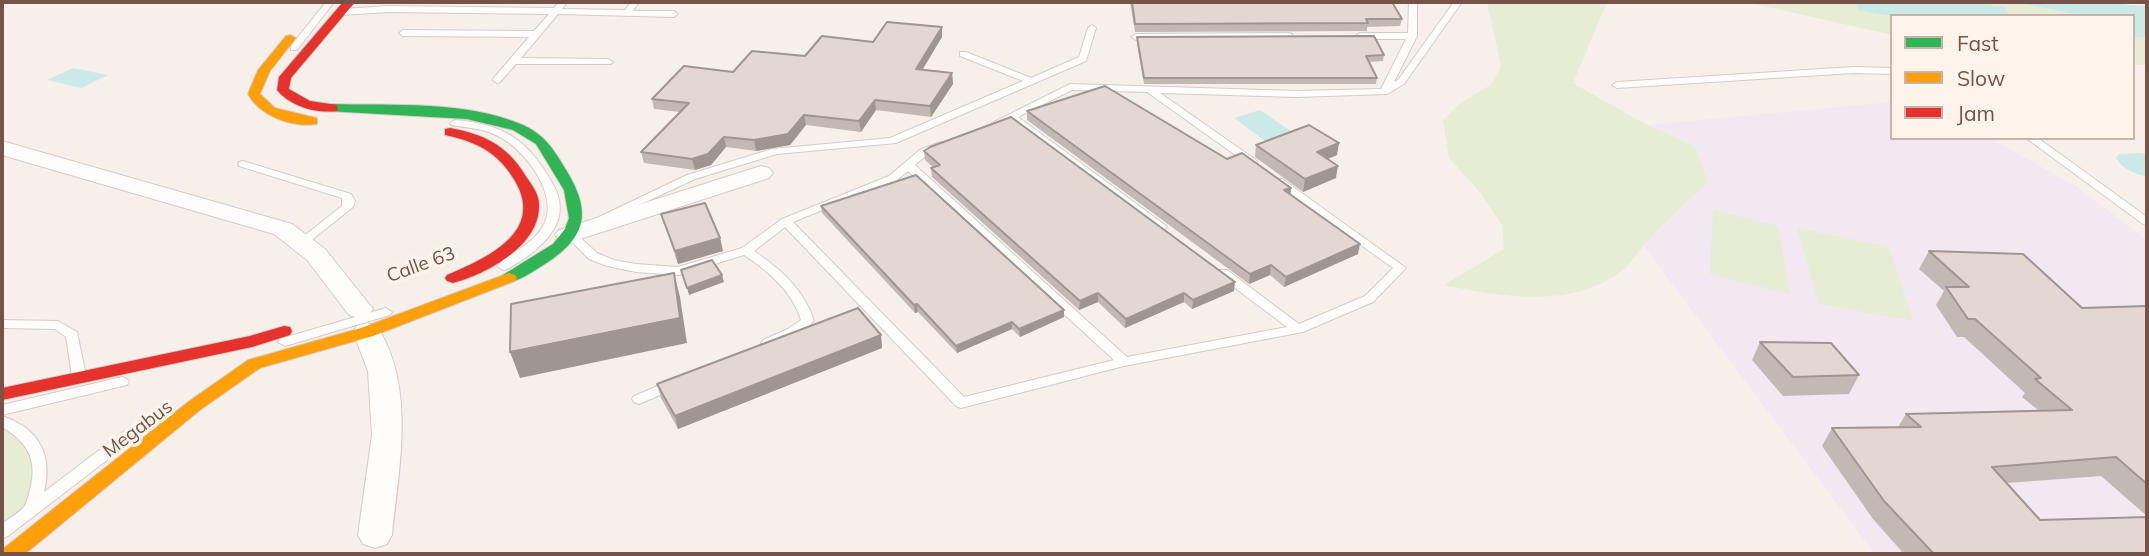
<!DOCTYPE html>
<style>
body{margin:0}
#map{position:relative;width:2149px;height:556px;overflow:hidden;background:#f7f0ea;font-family:Mulish,sans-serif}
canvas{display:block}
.frame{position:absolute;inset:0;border:4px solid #765249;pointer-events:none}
.legend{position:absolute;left:1890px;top:14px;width:245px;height:126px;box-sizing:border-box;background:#fff4eb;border:2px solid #c8b3aa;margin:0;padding:9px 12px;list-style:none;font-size:21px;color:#765249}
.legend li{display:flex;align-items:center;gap:14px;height:35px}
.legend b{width:35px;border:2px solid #c8b3aa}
</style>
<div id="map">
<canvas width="2149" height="556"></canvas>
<div class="frame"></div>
<ul class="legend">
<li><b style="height:9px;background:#30b455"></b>Fast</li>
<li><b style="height:9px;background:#ff9f0a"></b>Slow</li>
<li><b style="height:9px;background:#e5322d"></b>Jam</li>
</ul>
</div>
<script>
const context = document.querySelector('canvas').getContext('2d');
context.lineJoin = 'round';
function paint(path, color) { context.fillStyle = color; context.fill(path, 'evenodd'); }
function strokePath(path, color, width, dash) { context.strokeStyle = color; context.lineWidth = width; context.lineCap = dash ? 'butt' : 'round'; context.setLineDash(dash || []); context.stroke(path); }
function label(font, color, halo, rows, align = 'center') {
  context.font = font + ' Mulish,sans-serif'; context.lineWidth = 7; context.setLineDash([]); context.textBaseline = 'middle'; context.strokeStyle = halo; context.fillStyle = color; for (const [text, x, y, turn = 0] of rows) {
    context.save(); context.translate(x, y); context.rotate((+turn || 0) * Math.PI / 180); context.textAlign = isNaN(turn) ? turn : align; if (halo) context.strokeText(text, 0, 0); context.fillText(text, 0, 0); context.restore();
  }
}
const education = new Path2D(`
 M 1892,102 L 1892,138 L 1989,138 L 2076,186 L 2147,240 L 2147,554 L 1875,554 L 1643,245 L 1708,181 L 1695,146 L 1647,125 Z`);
const green = new Path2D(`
 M 1487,2 L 1607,2 L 1573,83 L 1647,125 L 1695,146 L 1708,181 C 1687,203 1663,223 1643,246 C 1636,254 1630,265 1622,271 C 1572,309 1501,297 1444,285 L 1504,249 L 1502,225 L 1479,191 L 1449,158 L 1443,120 L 1459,104 L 1492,84 L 1501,66 Z
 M 1746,2 L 2012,2 L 2087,16 L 1892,16 L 1892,35 Z
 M 2133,22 L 2147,24 L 2147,65 L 2133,65 Z
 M 1713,210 L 1778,226 L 1790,294 L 1710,274 Z
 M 1797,228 L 1889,247 L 1913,321 L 1819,304 Z
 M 2,421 L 22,431 L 35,445 L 30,510 L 2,532 Z`);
const water = new Path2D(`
 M 2012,2 L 2095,2 L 2147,6 L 2147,24 L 2133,22 L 2133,16 L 2087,16 Z
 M 73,68 L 108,75 L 82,88 L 47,80 Z
 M 1260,110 L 1292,132 L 1265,141 L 1234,118 Z
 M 2139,153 L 2147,154 L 2147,177 C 2136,174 2121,169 2116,158 L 2119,154 Z`);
const river = new Path2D(`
 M 1854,2 L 1973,2 L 2004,7 L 2009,16 L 1892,16 L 1860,11 Z
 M 2133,12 L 2147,12 L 2147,36 L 2133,38 L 2133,16 L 2120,16 Z`);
const lane = new Path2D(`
 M 326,2 L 334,2 L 297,50 L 291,50 L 291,46 Z
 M 559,2 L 567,2 L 562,9 L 625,10 L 631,2 L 639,2 L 633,11 L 674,11 L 678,14 L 674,17 L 558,14 L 521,58 L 608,59 L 613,62 L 611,64 L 516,64 L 500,82 L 497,83 L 492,80 L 529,37 L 403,36 L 399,33 L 403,30 L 534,31 L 549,14 L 388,12 L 342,15 L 338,12 L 342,9 L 388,6 L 554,8 Z
 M 1409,2 L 1417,2 L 1417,36 L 1394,82 L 1398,80 L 1454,2 L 1462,2 L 1404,84 L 1387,94 L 1297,97 L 1160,93 L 1256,160 L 1257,162 L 1256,164 L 1248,164 L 1147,92 L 1072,90 L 1018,117 L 1165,225 L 1167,227 L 1165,229 L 1157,229 L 1010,120 L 997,126 L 992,123 L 1070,84 L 1297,91 L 1381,89 L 1406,39 L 1360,39 L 1355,36 L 1360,33 L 1408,33 Z
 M 1092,25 L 1096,28 L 1086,61 L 896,143 L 777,154 L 695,179 L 609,219 L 605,220 L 599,217 L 687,175 L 772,149 L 890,138 L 1023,81 L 960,56 L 960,52 L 966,52 L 1031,78 L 1079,57 L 1088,28 Z
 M 1289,33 L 1292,34 L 1292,38 L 1136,40 L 1131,37 L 1136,34 Z
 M 1853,67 L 1892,68 L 1892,74 L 1853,73 L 1617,88 L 1612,85 L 1617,82 Z
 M 455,120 C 497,124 521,134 545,171 C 550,179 557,189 559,200 C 566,231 531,256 507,269 L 503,270 L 497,266 C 511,252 530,246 542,228 C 562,198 526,150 498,136 C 483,128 468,128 451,125 L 450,123 Z
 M 2026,138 L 2038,138 L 2147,217 L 2147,225 L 2143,224 Z
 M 941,142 L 946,145 L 945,147 L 929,153 L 915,165 L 1127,357 L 1287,327 L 1219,276 L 1217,273 L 1219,270 L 1227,270 L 1299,324 L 1365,296 L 1393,268 L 1274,183 L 1273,181 L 1274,179 L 1282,179 L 1406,268 L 1373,302 L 1303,332 L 1124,366 L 961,408 L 956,406 L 785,227 L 754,251 C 780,268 805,291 814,321 L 798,335 L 768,347 L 761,343 L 763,340 L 788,329 L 801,320 C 793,292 768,271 744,255 L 679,275 L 636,272 L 607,266 L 589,259 L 564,234 L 566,232 L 574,232 L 597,253 L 614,260 L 636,264 L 678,267 L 742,248 L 782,219 L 889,176 L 921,149 ZM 908,171 L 1114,360 L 964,397 L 793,222 L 897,180 Z
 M 243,161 L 351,194 L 355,201 L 353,207 L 308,243 L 300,243 L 298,241 L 300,239 L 342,206 L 342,198 L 239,166 L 238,164 L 239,162 Z
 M 386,308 L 392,312 L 390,315 L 285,346 L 278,342 L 280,339 Z
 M 2,320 L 58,321 L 77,332 L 86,376 L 84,379 L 74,379 L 72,376 L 66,337 L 55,329 L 2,328 Z
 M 122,377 L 127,379 L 129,382 L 127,385 L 2,415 L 2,405 Z
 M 674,379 L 679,381 L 681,384 L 679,387 L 639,404 L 634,402 L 632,399 L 634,396 Z
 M 2,416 C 39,428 53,455 44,492 L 131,426 L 141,426 L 143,430 L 141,434 L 8,536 L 2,538 L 2,524 C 8,519 19,513 24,507 C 28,502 29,492 31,486 C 37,458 26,441 2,427 Z`);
const street = new Path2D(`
 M 2,141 L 292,224 L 325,249 L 373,309 L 369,315 L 359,318 L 349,315 L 307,260 L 274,234 L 2,155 Z
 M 761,166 L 769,168 L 773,173 L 769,178 L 577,240 L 568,243 L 559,240 L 555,235 L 559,230 Z
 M 367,323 L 377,326 C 416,387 399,467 392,535 L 387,544 L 375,548 L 363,544 L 358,535 L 372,435 L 368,371 L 353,332 L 357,326 Z`);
const fast = new Path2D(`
 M 332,104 C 393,106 465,100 523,125 C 545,135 554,150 566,170 C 595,217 584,241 537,269 C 527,275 515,284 503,281 L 501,278 L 503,275 L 553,244 L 565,229 L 569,218 L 564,190 L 536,144 L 513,130 L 467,119 L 327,111 L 327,105 Z`);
const slow = new Path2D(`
 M 290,35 L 296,38 L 270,71 L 260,94 L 275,108 L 317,118 L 317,124 C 292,128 260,116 248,94 L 258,70 L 286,36 Z
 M 509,273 L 515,275 L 517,278 L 515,281 L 373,336 L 260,368 L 200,410 L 25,554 L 2,554 L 4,548 L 188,402 L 248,360 L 361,328 Z`);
const jam = new Path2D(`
 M 343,2 L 355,2 L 291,78 L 289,89 L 310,101 L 337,105 L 338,108 L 337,111 C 316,114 290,106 277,90 L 279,77 Z
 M 450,128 C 483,134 507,145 525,175 C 530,183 539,193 539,204 C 541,245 487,274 453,283 L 447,281 L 445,278 L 447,275 C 487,258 545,232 515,181 C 498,152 477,142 445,135 L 445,129 Z
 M 284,326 L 290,327 L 292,331 L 290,335 L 252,347 L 2,400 L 2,388 L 250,336 Z`);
const wall = new Path2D(`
 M 1130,2 L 1392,2 L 1402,19 L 1400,26 L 1367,27 L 1367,31 L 1135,32 Z
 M 942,37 L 922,69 L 952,73 L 953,84 L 931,117 L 876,110 L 861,132 L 806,125 L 790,145 L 756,151 L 726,147 L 711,165 L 695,170 L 644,163 L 641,152 L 680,112 L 654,109 L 652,99 L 733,72 L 805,56 L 873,42 Z
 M 1137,37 L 1384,55 L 1383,61 L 1369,62 L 1377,78 L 1376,84 L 1144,84 L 1137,43 Z
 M 1027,111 L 1227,159 L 1291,188 L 1290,195 L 1358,254 L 1284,287 L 1270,275 L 1249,284 L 1027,120 Z
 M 1256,145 L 1337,155 L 1328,159 L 1336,178 L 1303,192 L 1255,157 Z
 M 924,151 L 1234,291 L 1192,309 L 1184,302 L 1125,328 L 1098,302 L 1079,310 L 932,177 L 931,168 L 934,168 L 925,160 Z
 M 821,206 L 1064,317 L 1020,337 L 1012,329 L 957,353 L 918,312 L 915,313 L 822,213 Z
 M 661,214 L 720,238 L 723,251 L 678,264 Z
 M 1929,251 L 2082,308 L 2147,306 L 2147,516 L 2101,476 L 2007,483 L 2040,520 L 2147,554 L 1904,554 L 1873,519 L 1822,446 L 1832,428 L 1898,427 L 1906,414 L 2038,410 L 2022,397 L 2025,393 L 1964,337 L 1957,337 L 1936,305 L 1944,291 L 1919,269 Z
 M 881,335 L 882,348 L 678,429 L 661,398 L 657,384 Z
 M 1760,342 L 1859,375 L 1849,394 L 1783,396 L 1752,360 Z`);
const shadedWall = new Path2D(`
 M 942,27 L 942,37 L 917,79 L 916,69 Z
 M 952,73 L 953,84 L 931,117 L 930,106 Z
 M 875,100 L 876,110 L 861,132 L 859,121 Z
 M 804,115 L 806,125 L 790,145 L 756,151 L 754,140 Z
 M 724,137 L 726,147 L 711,165 L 695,170 L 692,159 Z
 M 1339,143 L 1337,155 L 1315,164 L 1317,152 Z
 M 1338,166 L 1336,178 L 1303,192 L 1305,179 Z
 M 1291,188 L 1290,197 L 1284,190 Z
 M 720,238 L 723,251 L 678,264 L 675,251 Z
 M 1360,244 L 1358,254 L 1284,287 L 1286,277 Z
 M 1271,265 L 1270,275 L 1249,284 L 1250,274 Z
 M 674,273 L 680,297 L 687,343 L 520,378 L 510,352 Z
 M 722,275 L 724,282 L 689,295 L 687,288 Z
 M 1235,282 L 1234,291 L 1192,309 L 1193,300 Z
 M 1098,293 L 1098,302 L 1079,310 L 1080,301 Z
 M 1184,293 L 1184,302 L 1125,328 L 1126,319 Z
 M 917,304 L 918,312 L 915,313 L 914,305 Z
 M 1064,310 L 1064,317 L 1020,337 L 1019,329 Z
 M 1012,322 L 1012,329 L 957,353 L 956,346 Z
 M 881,335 L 882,348 L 678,429 L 675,416 Z`);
const building = new Path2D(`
 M 1132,2 L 1392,2 L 1402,19 L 1366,19 L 1368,23 L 1135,24 Z
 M 887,22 L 942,27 L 916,69 L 952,73 L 930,106 L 875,100 L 859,121 L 804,115 L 788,134 L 754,140 L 724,137 L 708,154 L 692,159 L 641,152 L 689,103 L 652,99 L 684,66 L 733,72 L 752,51 L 805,56 L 822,36 L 873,42 Z
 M 1374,36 L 1384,55 L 1366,56 L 1377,78 L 1144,78 L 1137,37 Z
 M 1105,86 L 1227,159 L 1242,153 L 1291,188 L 1284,190 L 1360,244 L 1286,277 L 1271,265 L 1250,274 L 1027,111 Z
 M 1011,117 L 1235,282 L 1193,300 L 1184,293 L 1126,319 L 1098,293 L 1080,301 L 931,168 L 940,165 L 924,151 L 930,147 Z
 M 1309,125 L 1339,143 L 1317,152 L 1338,166 L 1305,179 L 1256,145 Z
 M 916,175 L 1064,310 L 1019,329 L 1012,322 L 956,346 L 917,304 L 914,305 L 821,206 Z
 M 705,203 L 720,238 L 675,251 L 661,214 Z
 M 1929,251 L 2023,254 L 2082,308 L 2147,306 L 2147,484 L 2116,457 L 1992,467 L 2040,520 L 2147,517 L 2147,554 L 1934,554 L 1884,501 L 1832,428 L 1921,427 L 1906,414 L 2072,410 L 2035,379 L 2041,378 L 1975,319 L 1968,319 L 1946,287 L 1969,287 Z
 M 712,260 L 722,275 L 687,288 L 681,270 Z
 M 674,273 L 680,318 L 510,352 L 511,304 Z
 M 858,308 L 881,335 L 675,416 L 657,384 Z
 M 1760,342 L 1831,343 L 1859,375 L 1793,377 Z`);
const streetNames = [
 ["Calle 63",421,265,-20],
 ["Megabus",138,429,-37]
];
paint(education, '#f1e8f2');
paint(green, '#e6edd4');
paint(water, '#cbeae7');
paint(river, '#cbeae7');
strokePath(lane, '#d6cbc6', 2);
strokePath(street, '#d6cbc6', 2);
strokePath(fast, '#d7ccc8', 2);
strokePath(slow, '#d7ccc8', 2);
strokePath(jam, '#d7ccc8', 2);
paint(lane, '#fefdfc');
paint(street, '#fefdfc');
paint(fast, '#30b455');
paint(slow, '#ff9f0a');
paint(jam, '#e5322d');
paint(wall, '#c3b9b4');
paint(shadedWall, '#9f9692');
paint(building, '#e3d7d1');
strokePath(building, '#9f9692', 2);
label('19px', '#765249', '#fff4eb', streetNames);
</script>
